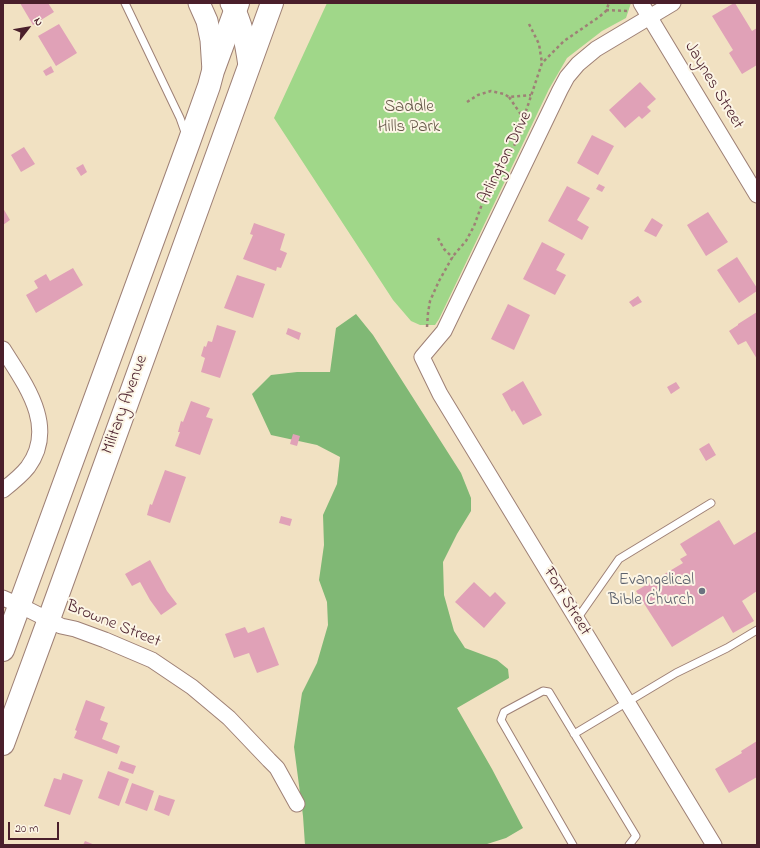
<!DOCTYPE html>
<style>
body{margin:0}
#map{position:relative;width:760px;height:848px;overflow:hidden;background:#f1e1c2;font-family:"Indie Flower",sans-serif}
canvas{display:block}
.frame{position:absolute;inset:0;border:4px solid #4a1f2b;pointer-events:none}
.north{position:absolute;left:8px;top:8px;width:40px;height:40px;-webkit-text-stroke:3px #fcf5e5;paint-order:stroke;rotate:59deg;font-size:11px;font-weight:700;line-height:16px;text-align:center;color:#4a1f2b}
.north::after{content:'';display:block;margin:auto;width:14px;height:18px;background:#4a1f2b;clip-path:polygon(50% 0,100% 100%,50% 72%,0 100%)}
.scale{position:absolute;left:8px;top:822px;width:51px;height:18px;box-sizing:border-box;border:2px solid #4a1f2b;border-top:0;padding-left:5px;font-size:12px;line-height:14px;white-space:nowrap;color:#4a1f2b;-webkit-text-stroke:3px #fcf5e5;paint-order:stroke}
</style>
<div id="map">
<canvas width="760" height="848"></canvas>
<div class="frame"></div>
<div class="north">N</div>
<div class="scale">20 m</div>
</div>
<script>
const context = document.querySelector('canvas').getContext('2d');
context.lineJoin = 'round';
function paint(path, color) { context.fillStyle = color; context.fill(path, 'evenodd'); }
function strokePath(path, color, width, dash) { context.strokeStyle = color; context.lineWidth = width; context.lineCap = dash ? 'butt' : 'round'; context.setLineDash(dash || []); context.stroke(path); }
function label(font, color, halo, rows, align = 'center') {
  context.font = font + ' "Indie Flower",sans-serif'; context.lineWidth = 4; context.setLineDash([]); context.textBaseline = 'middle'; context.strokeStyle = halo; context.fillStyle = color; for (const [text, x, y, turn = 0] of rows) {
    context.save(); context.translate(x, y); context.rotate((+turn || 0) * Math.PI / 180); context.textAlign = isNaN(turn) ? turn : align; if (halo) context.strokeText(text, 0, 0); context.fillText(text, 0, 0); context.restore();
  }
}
const green = new Path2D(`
 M 327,3 L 631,3 L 626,18 L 602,31 L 567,58 L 549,89 L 439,319 L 435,325 L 420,325 L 411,321 L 393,300 L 274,118 Z`);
const forest = new Path2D(`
 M 356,314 L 373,335 L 461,473 L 471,498 L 471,511 L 457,534 L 443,562 L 444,595 L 454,631 L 465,648 L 497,660 L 508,669 L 509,678 L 457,708 L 492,769 L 523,828 L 506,838 L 484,845 L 305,845 L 303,816 L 294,747 L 302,693 L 317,663 L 328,625 L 327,602 L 319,580 L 324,545 L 323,515 L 337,484 L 340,457 L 317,445 L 271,435 L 252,394 L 271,375 L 297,372 L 330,372 L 336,328 Z`);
const building = new Path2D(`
 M 20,3 L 48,3 L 54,12 L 33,25 Z
 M 734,3 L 735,3 L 752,31 L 757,28 L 757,65 L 742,74 L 729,53 L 733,50 L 712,16 Z
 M 59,24 L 77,53 L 56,66 L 38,36 Z
 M 51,66 L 54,72 L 46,76 L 43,71 Z
 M 640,82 L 656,99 L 647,107 L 651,111 L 642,119 L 639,116 L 625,128 L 609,110 Z
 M 592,135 L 614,146 L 598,175 L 577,163 Z
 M 24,147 L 35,164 L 21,172 L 11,155 Z
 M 83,164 L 87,172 L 81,176 L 76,168 Z
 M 599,184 L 605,187 L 602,192 L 596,189 Z
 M 567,186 L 590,198 L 577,220 L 589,227 L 582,240 L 548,221 Z
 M 3,208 L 10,220 L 3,225 Z
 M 708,212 L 728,242 L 706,256 L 687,225 Z
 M 652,218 L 663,225 L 656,237 L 644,231 Z
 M 254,223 L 285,234 L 280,250 L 287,253 L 281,268 L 277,267 L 276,271 L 243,259 L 253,235 L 250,234 Z
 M 542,242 L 565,254 L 556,270 L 566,275 L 555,295 L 523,279 Z
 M 737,257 L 757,288 L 757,291 L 739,303 L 717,270 Z
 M 73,268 L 83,285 L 36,313 L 26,295 L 38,288 L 34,281 L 46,274 L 50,281 Z
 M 237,275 L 265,284 L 253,318 L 224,308 Z
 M 638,296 L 642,302 L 633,307 L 629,302 Z
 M 508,304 L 530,315 L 514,350 L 491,339 Z
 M 757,312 L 757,359 L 746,341 L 738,345 L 729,331 L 738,325 L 738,324 Z
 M 217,325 L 236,331 L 220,378 L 201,372 L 205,358 L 201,356 L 204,346 L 206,347 L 208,341 L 212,342 Z
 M 288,328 L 301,333 L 299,340 L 286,334 Z
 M 523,381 L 542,415 L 523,425 L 514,410 L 512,412 L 502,394 Z
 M 676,382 L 680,388 L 671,394 L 667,387 Z
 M 191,401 L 210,408 L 206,417 L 213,419 L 200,455 L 175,446 L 180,432 L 178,432 L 181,421 L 183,422 Z
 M 293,434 L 300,436 L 297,446 L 290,444 Z
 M 709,443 L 716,455 L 706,461 L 699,449 Z
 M 165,470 L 186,477 L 170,523 L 147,515 L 150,504 L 152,505 Z
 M 281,516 L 292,519 L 290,526 L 279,523 Z
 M 719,520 L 734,545 L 757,531 L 757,591 L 742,601 L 754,621 L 733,633 L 723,616 L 672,647 L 636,591 L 683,563 L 680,559 L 687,555 L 680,544 Z
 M 150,560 L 167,591 L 177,604 L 161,615 L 150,600 L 140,582 L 132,586 L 125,574 Z
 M 474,582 L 490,597 L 495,592 L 506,603 L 484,628 L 455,602 Z
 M 245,627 L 248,633 L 264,627 L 279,665 L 257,673 L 249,653 L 234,658 L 225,634 Z
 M 86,700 L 105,707 L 100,720 L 108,723 L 102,739 L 120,746 L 117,754 L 74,738 L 77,731 L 75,730 Z
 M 757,741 L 757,777 L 729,793 L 715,769 L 742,753 L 741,751 Z
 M 121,761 L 136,766 L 133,774 L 118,769 Z
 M 108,771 L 129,779 L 119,806 L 98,798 Z
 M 63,773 L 83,780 L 70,815 L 44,806 L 54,778 L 61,780 Z
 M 132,783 L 154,791 L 147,811 L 125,803 Z
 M 159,795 L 175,800 L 169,816 L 154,810 Z
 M 85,841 L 95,845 L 83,845 Z`);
const path = new Path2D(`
 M 606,10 L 628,11
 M 529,24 L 539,44 L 542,63
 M 509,97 L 524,119
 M 467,102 L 478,95 L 491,91 L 504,94 L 509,97 L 531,95
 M 438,238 L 444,249 L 453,258
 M 427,327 L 428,313 L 430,301 L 439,281 L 453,256 L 466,241 L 474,226 L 489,185 L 515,144 L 542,63 L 564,41 L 599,17 L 606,11 L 609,3`);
const lane = new Path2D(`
 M 125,3 L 180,118 L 186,135
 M 577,619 L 619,559 L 711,503
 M 574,734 L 676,673 L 727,648 L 757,630
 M 573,845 L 501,720 L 504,712 L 543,691 L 549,692 L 636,836 L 629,845`);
const street = new Path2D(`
 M 641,3 L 757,195
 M 673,3 L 596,49 L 578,64 L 567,77 L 560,90 L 444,331 L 422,357 L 440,394 L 714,845
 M 3,349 C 24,383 58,426 28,467 C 21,476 12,483 3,490
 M 3,598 L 19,605 L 61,626 L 75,629 L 105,640 L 152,660 L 192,687 L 229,718 L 269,760 L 277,768 L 297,804`);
const secondary = new Path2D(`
 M 199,3 L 207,21 L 211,40 L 213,71
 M 231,3 C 242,22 246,44 249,66`);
const primary = new Path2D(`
 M 3,650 L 189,142 L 209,86 L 213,71 L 238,3
 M 3,744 L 49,619 L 272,3`);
const markers = [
 [702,591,4,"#6b7280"]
];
const streetNames = [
 ["Jaynes Street",713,86,59],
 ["Arlington Drive",506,158,-64],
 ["Military Avenue",126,405,-70],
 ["Fort Street",566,602,59],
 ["Browne Street",113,625,22]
];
const parkNames = [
 ["Saddle",409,108],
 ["Hills Park",409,128]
];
const worshipNames = [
 ["Evangelical",694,581],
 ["Bible Church",694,601]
];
paint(green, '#a0d789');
paint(forest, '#80b875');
paint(building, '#e0a1b7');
strokePath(lane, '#9e8076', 9);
strokePath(street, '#9e8076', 17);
strokePath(secondary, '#9e8076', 23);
strokePath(primary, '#9e8076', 24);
strokePath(path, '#9e8076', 2.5, [3, 3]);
strokePath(lane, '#fff', 7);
strokePath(street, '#fff', 15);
strokePath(secondary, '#fff', 21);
strokePath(primary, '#fff', 22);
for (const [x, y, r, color] of markers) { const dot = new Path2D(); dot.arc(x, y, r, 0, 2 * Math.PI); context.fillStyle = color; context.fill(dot); strokePath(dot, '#fcf5e5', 1.5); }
label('17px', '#4a1f2b', '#fcf5e5', streetNames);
label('17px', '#645647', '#fcf5e5', parkNames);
label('17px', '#5b616d', '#fcf5e5', worshipNames, 'right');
</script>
